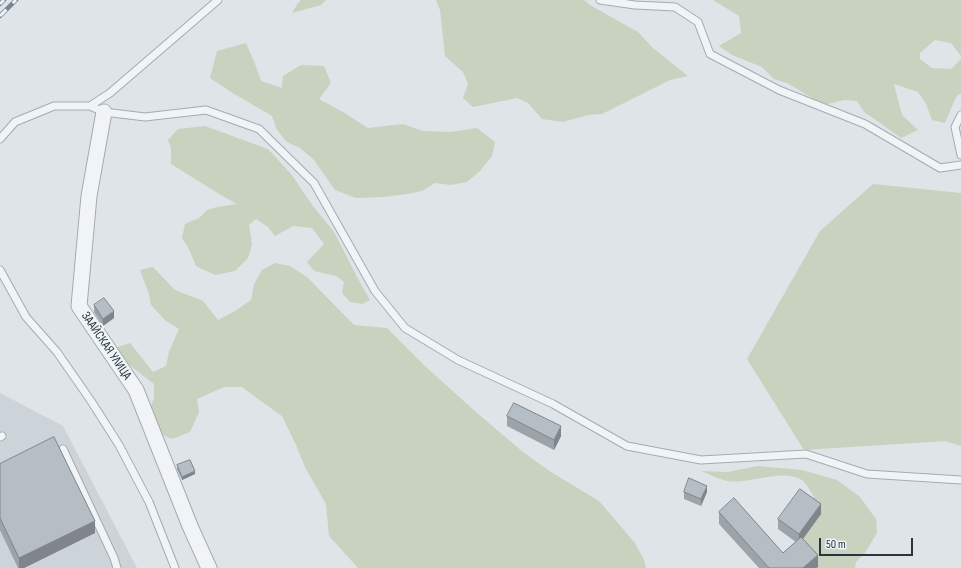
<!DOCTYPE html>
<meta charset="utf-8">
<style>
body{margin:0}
#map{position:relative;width:961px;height:568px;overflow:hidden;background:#dee4e8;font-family:"Sofia Sans Condensed",sans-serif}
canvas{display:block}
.scale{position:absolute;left:819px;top:538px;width:94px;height:18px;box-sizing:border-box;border:2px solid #273540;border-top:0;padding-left:5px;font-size:12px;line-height:14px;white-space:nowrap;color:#273540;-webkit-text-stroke:3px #edf3f6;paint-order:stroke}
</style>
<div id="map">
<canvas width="961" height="568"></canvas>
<div class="scale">50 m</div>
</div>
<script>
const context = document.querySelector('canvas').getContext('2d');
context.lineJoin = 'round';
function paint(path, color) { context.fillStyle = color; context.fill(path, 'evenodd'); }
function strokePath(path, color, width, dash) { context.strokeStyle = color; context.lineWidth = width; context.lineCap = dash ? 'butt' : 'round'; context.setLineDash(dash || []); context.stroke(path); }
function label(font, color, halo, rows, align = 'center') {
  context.font = font + ' "Sofia Sans Condensed",sans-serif'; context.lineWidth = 4; context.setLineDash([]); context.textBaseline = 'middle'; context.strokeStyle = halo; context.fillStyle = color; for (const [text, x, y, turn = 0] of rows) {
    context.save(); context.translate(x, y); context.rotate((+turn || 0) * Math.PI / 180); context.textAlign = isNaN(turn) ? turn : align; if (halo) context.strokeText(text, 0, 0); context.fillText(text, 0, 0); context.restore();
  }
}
const built = new Path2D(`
 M 0,393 L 63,426 L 137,568 L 0,568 Z`);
const green = new Path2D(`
 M 301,0 L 326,0 L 321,5 L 292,13 L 298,3 Z
 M 436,0 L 584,0 L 590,5 L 638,32 L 653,48 L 688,76 L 670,80 L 602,114 L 588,115 L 563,122 L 542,119 L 528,103 L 517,98 L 473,107 L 463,98 L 468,84 L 463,72 L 445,56 L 440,10 Z
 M 713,0 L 961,0 L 961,56 L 951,43 L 935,40 L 920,53 L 920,59 L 932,68 L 951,69 L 961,59 L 961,93 L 956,97 L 945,123 L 932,120 L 926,104 L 918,92 L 894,84 L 902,115 L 918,130 L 901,138 L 876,120 L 864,112 L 857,101 L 844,100 L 824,105 L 787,83 L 774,79 L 762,67 L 732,55 L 719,46 L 741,33 L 739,16 Z
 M 246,43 L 255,64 L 261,81 L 282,88 L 283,76 L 301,65 L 324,66 L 331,83 L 319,99 L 343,112 L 368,128 L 403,124 L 423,131 L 450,132 L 477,128 L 495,142 L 492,156 L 480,171 L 467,182 L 451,185 L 435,183 L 422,191 L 407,194 L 384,197 L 356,198 L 335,190 L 314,160 L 300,148 L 287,142 L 277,130 L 272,116 L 231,92 L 210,78 L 217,51 Z
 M 205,126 L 268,149 L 291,174 L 313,206 L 334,232 L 347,257 L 356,275 L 370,300 L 362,304 L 350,302 L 342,293 L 344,282 L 336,276 L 314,271 L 307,262 L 324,244 L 312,228 L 293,226 L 275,236 L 268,227 L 256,219 L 249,225 L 252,244 L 248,258 L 235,271 L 215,275 L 196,266 L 189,249 L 182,238 L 185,224 L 199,218 L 207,210 L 217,207 L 237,204 L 219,194 L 171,164 L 171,148 L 168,140 L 178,129 Z
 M 873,184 L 961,193 L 961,446 L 945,441 L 804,450 L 747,359 L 820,231 Z
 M 275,263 L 290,266 L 308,278 L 354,325 L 387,328 L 425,366 L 477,413 L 523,452 L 551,472 L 599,501 L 635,543 L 644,560 L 646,568 L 358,568 L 329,536 L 326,504 L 305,467 L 296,445 L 282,416 L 265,404 L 242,387 L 224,387 L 197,399 L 199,412 L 190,432 L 172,439 L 148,428 L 149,411 L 154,398 L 154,384 L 110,350 L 130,343 L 153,372 L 166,366 L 169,352 L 179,329 L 166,321 L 151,305 L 149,294 L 140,270 L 153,267 L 175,290 L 203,301 L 218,320 L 235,311 L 251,300 L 254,284 L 262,270 Z
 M 757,466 L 802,470 L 837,480 L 860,497 L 876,519 L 877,533 L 865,553 L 856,562 L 855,568 L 800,568 L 805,509 L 814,497 C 811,492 807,485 803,481 C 784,467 750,485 727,481 C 719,479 709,474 701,471 L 728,472 Z`);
const service = new Path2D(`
 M 600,0 L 635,5 L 675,7 L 698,22 L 710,54 L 779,90 L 865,124 L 940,168 L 961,165
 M 90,106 L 110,93 L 218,0
 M 961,115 L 955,127 L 961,155
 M 0,139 L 15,122 L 54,106 L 90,106 L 104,112 L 145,117 L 206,110 L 259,129 L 314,183 L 375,291 L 405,328 L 458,360 L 553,404 L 627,446 L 701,460 L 806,454 L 867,474 L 961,480
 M 0,270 L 26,317 L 57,352 L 91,401 L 119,445 L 149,502 L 175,568
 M 0,437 L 2,436
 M 63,449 L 114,558 L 117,568`);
const minor = new Path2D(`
 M 104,112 L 89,196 L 79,306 L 136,390 L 190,526 L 209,568`);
const rail = new Path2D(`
 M 0,4 L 4,0
 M 0,16 L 16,0`);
const wall = new Path2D(`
 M 94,305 L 114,318 L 103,326 L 94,312 Z
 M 507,416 L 561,436 L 554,450 L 507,426 Z
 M 0,464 L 95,533 L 24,568 L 18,568 L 0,530 Z
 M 177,465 L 195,474 L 182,480 L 177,469 Z
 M 684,492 L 707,492 L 701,506 L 684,499 Z
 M 719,512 L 783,553 L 796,542 L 778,529 L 778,519 L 821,514 L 803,539 L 818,567 L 816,568 L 759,568 L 719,524 Z`);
const shadedWall = new Path2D(`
 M 114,311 L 114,318 L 103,326 L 103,319 Z
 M 561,426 L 561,436 L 554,450 L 554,440 Z
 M 195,471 L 195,474 L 182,480 L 182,477 Z
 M 707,486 L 707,492 L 701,506 L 701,499 Z
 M 821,504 L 821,514 L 799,544 L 799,534 Z
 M 95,521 L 95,533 L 24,568 L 19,568 L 19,558 Z
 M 818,555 L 818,567 L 816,568 L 803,568 Z`);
const building = new Path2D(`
 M 104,298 L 114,311 L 103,319 L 94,305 Z
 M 514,403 L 561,426 L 554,440 L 507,416 Z
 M 54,437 L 95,521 L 19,558 L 0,518 L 0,464 Z
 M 190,460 L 195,471 L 182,477 L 177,465 Z
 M 689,478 L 707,486 L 701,499 L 684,492 Z
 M 800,489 L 821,504 L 799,534 L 778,519 Z
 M 734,498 L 783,553 L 801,537 L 818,555 L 803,568 L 769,568 L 719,512 Z`);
const streetNames = [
 ["ЗААЙСКАЯ УЛИЦА",106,346,56]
];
paint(built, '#ccd4da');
paint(green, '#c8d2bf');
strokePath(service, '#a3acb2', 9);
strokePath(minor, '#a3acb2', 17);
strokePath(service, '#f1f4f6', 7);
strokePath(minor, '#f1f4f6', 15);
strokePath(rail, '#778792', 4.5);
strokePath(rail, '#edf3f6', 3, [9]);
paint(wall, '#9ca3a9');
paint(shadedWall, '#7f858a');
paint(building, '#b5bec5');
strokePath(building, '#7f858a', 1);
label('13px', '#273540', '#edf3f6', streetNames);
</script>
